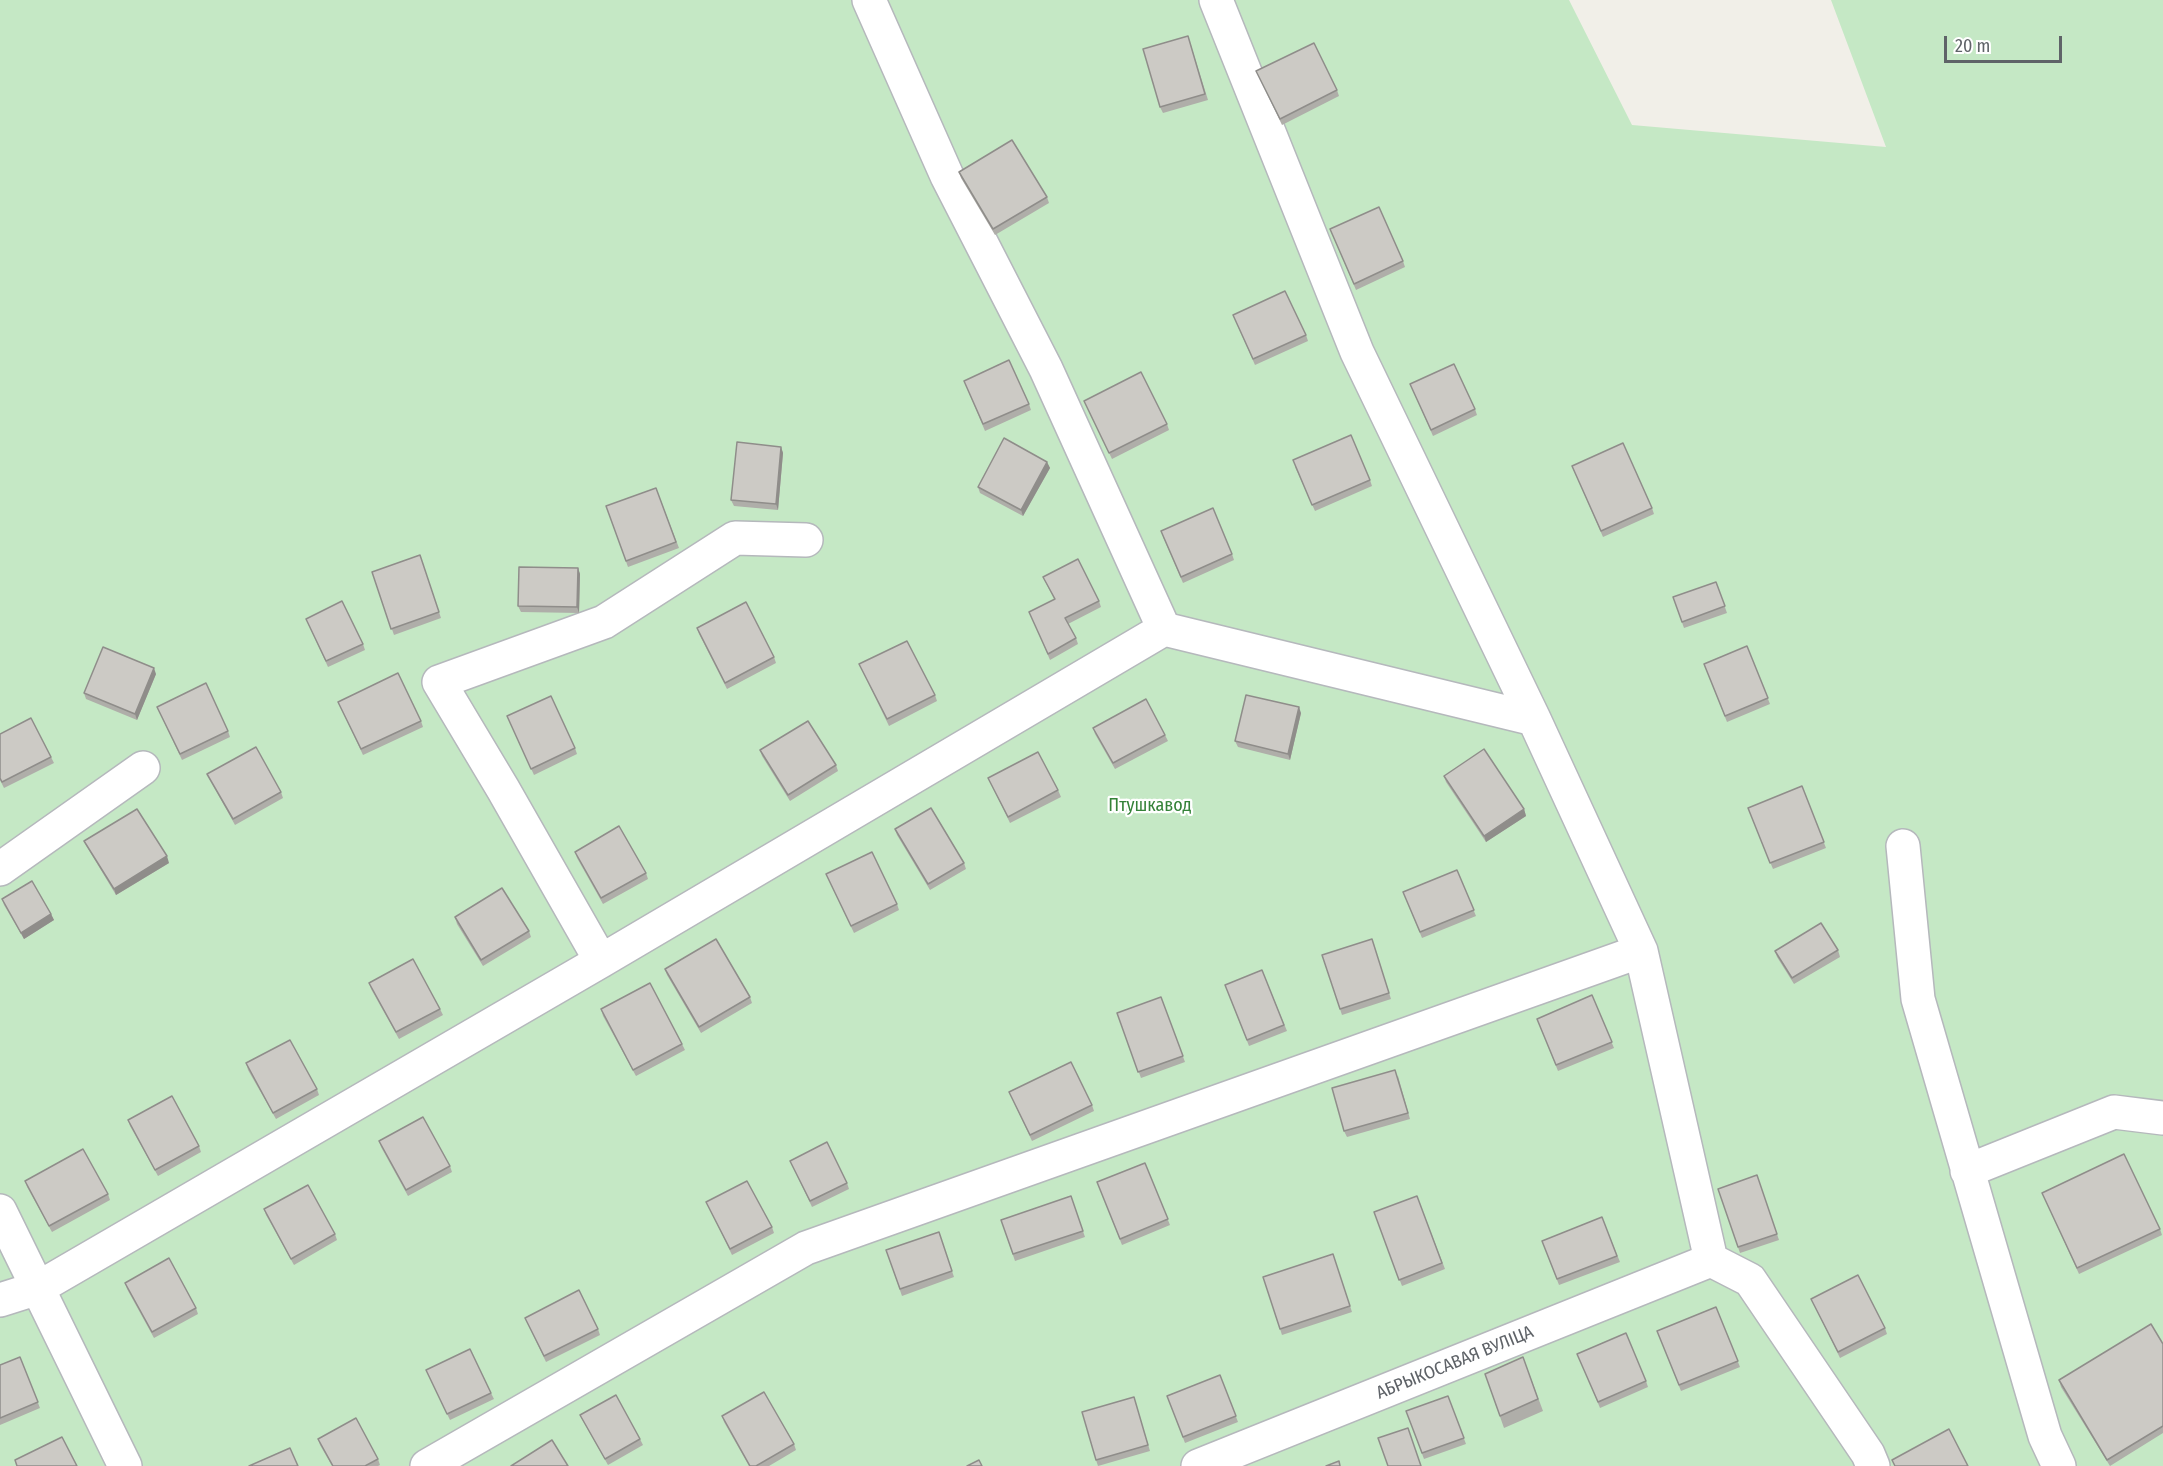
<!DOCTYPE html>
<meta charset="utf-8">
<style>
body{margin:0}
#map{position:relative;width:2163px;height:1466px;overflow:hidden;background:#f1efe8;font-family:"Fira Sans Condensed",sans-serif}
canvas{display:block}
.scale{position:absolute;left:1944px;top:36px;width:118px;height:27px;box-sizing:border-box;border:3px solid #5f6368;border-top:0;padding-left:8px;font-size:18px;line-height:21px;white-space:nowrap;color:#5f6368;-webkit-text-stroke:4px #fff;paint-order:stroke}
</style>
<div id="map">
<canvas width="2163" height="1466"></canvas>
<div class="scale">20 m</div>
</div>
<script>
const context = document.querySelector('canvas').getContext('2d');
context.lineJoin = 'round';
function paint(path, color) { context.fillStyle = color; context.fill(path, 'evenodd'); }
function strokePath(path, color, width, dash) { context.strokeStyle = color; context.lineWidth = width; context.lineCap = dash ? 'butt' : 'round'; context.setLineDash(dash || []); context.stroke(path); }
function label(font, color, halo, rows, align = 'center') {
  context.font = font + ' "Fira Sans Condensed",sans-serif'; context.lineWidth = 4.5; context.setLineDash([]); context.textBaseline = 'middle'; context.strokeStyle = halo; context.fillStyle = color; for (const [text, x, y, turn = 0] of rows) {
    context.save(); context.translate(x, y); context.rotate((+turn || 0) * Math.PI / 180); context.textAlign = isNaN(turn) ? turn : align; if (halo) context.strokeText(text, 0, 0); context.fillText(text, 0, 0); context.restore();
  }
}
const green = new Path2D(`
 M 0,0 L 1569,0 L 1632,125 L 1886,147 L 1831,0 L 2163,0 L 2163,1466 L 0,1466 Z`);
const minor = new Path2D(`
 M 869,0 L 947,176 L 1046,369 L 1164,629
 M 1216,0 L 1357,352 L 1534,719 L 1641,951 L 1711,1260 L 1750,1280 L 1868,1454 L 1873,1466
 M 1903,846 L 1918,999 L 2045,1436 L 2059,1466
 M 0,869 L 143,768
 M 601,961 L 503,789 L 439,682 L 604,622 L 735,538 L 806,540
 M 1967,1171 L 2114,1112 L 2163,1118
 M 0,1211 L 125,1466
 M 0,1300 L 38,1288 L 601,961 L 1164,629 L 1534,719
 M 427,1466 L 806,1248 L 1641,951
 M 1198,1466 L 1711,1260`);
const wall = new Path2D(`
 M 1188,36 L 1208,100 L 1163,113 L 1160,107 Z
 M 1256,71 L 1337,90 L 1339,96 L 1282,125 Z
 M 959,172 L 1047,197 L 1049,203 L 995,235 L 961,178 Z
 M 1330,229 L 1403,261 L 1405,267 L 1356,290 Z
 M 1233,315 L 1306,335 L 1308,341 L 1255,365 Z
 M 964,381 L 1029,404 L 1031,410 L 985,431 Z
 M 1410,384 L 1475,409 L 1477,415 L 1433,436 Z
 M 1084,401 L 1167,424 L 1169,430 L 1112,459 Z
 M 781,447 L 783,453 L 778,510 L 734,506 L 731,500 Z
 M 1047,462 L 1050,468 L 1023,516 L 980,493 L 978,487 Z
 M 1572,466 L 1652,508 L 1654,514 L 1603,537 Z
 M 1295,467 L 1370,480 L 1372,486 L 1315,511 Z
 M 656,488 L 679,548 L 628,567 L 606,506 Z
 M 1163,537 L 1232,554 L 1234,560 L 1183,583 Z
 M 420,555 L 441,618 L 394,635 L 372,572 Z
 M 578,568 L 580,574 L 579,613 L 521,612 L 518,606 Z
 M 1043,577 L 1099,601 L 1101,607 L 1068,624 L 1076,638 L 1078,644 L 1050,660 L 1032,618 L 1054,599 Z
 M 1716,582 L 1727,613 L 1684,628 L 1673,597 Z
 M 306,619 L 363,644 L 365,650 L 328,667 Z
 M 697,628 L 774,657 L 776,663 L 727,689 L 699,634 Z
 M 1747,646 L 1770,704 L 1727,722 L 1704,664 Z
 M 859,664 L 935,695 L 937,701 L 889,726 Z
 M 156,674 L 137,720 L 86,699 L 84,693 Z
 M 338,702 L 421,721 L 423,727 L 363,755 Z
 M 157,707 L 228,731 L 230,737 L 182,760 Z
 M 1301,713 L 1290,760 L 1238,747 L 1235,741 Z
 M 507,716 L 575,748 L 577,754 L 534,775 Z
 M 1093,728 L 1165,735 L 1168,741 L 1115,769 L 1095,734 Z
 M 0,734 L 51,757 L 54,763 L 4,788 L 0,780 Z
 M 760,750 L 836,765 L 838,771 L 790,801 L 762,756 Z
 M 207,774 L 281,792 L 283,798 L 235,825 L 210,780 Z
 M 1444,776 L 1524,809 L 1526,816 L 1486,842 L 1446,782 Z
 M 988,778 L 1058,790 L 1061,797 L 1010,823 Z
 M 1802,786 L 1826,848 L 1773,869 L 1748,808 Z
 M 895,829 L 964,863 L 966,869 L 930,890 L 897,835 Z
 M 84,841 L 169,863 L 116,895 L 87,847 Z
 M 575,852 L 646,873 L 648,879 L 603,904 L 577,858 Z
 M 1457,870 L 1476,916 L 1422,938 L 1403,892 Z
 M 826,874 L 897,904 L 899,910 L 854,933 Z
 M 2,899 L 51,914 L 54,920 L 24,939 L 4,905 Z
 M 455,917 L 529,931 L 531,937 L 483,966 L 457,924 Z
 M 1372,939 L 1391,999 L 1342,1015 L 1322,955 Z
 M 1838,950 L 1840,957 L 1794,984 L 1777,957 L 1775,951 Z
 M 665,969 L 750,997 L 752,1003 L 701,1033 L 667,975 Z
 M 1262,970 L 1287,1031 L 1249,1046 L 1225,985 Z
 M 369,983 L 440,1009 L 443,1015 L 399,1039 L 371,989 Z
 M 1592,995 L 1614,1048 L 1558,1071 L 1537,1019 Z
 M 1161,997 L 1185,1062 L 1141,1078 L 1117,1013 Z
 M 601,1009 L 682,1044 L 685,1050 L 636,1076 L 603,1016 Z
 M 246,1063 L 317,1089 L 319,1095 L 276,1119 L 248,1070 Z
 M 1398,1076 L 1410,1119 L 1347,1137 L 1344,1131 Z
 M 1009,1092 L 1092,1105 L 1094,1111 L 1032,1141 Z
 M 128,1120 L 199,1146 L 201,1152 L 158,1176 L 130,1126 Z
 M 379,1141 L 450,1166 L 452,1172 L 408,1196 L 381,1147 Z
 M 790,1161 L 847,1183 L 849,1189 L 812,1207 Z
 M 1145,1163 L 1170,1225 L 1122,1245 L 1097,1182 Z
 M 1757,1175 L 1779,1240 L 1740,1253 L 1718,1189 Z
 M 25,1181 L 108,1194 L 110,1200 L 52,1232 L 27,1187 Z
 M 2042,1193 L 2160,1229 L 2162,1235 L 2079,1274 Z
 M 1071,1196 L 1085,1237 L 1015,1261 L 1001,1220 Z
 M 1417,1196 L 1445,1269 L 1402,1286 L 1374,1212 Z
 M 706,1202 L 772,1227 L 774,1233 L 732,1255 Z
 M 264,1209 L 335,1234 L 337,1240 L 294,1265 L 266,1215 Z
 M 1602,1217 L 1620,1262 L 1559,1285 L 1542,1241 Z
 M 939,1232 L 954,1277 L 902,1296 L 886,1250 Z
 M 1333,1254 L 1352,1312 L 1282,1335 L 1263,1277 Z
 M 125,1283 L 196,1308 L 198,1314 L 154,1338 L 127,1289 Z
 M 1811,1299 L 1885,1328 L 1887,1334 L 1840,1358 Z
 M 1716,1307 L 1740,1367 L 1681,1391 L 1657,1331 Z
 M 525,1318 L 598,1329 L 600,1335 L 546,1362 Z
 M 2163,1344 L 2163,1433 L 2110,1466 L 2061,1387 L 2059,1380 Z
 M 20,1357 L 40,1408 L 0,1425 L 0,1365 Z
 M 1523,1357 L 1543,1411 L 1504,1428 L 1485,1374 Z
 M 1580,1360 L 1646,1381 L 1648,1387 L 1600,1408 Z
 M 426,1370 L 491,1393 L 494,1399 L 450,1420 Z
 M 1220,1375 L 1238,1422 L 1185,1443 L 1167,1396 Z
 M 1448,1396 L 1466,1444 L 1424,1459 L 1406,1411 Z
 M 1134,1397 L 1150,1451 L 1098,1466 L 1096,1460 Z
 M 580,1415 L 640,1439 L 643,1445 L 608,1465 L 583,1421 Z
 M 722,1416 L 794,1444 L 796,1450 L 769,1466 L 749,1466 L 724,1422 Z
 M 318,1439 L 378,1459 L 380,1465 L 378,1466 L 332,1466 L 320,1445 Z`);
const shadedWall = new Path2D(`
 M 781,447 L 783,453 L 778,510 L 776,504 Z
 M 1047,462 L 1050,468 L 1023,516 L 1021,510 Z
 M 578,568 L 580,574 L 579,613 L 577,607 Z
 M 154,668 L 156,674 L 137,720 L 135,714 Z
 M 1299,707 L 1301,713 L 1290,760 L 1288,754 Z
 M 1524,809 L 1526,816 L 1486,842 L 1484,836 Z
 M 167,856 L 169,863 L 116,895 L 114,889 Z
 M 51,914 L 54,920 L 24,939 L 21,933 Z`);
const building = new Path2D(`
 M 1188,36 L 1205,94 L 1160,107 L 1143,49 Z
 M 1314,43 L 1337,90 L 1280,119 L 1256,71 Z
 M 1012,140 L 1047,197 L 993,229 L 959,172 Z
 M 1379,207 L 1403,261 L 1354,284 L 1330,229 Z
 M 1285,291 L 1306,335 L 1253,359 L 1233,315 Z
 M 1009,360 L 1029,404 L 983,424 L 964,381 Z
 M 1454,364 L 1475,409 L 1431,430 L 1410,384 Z
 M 1141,372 L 1167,424 L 1109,453 L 1084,401 Z
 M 1351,435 L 1370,480 L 1312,505 L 1293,460 Z
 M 1004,438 L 1047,462 L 1021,510 L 978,487 Z
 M 737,442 L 781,447 L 776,504 L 731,500 Z
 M 1623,443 L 1652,508 L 1601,531 L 1572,466 Z
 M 656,488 L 676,542 L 626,561 L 606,506 Z
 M 1213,508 L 1232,554 L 1181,577 L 1161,531 Z
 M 420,555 L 439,612 L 391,629 L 372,572 Z
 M 1078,559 L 1099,601 L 1065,618 L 1076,638 L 1048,654 L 1029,612 L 1055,599 L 1043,577 Z
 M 519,567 L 578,568 L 577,607 L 518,606 Z
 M 1716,582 L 1725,606 L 1682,622 L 1673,597 Z
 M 342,601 L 363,644 L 326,661 L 306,619 Z
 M 746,602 L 774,657 L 725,683 L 697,628 Z
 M 907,641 L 935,695 L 887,719 L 859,664 Z
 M 1747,646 L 1768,698 L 1725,716 L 1704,664 Z
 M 103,647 L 154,668 L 135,714 L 84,693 Z
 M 398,673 L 421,721 L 361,749 L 338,702 Z
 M 206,683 L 228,731 L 180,754 L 157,707 Z
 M 1246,695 L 1299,707 L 1288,754 L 1235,741 Z
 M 551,696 L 575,748 L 531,769 L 507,716 Z
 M 1146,699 L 1165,735 L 1113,763 L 1093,728 Z
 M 31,718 L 51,757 L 2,782 L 0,778 L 0,734 Z
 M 808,721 L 836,765 L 788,795 L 760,750 Z
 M 256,747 L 281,792 L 233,819 L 207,774 Z
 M 1484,749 L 1524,809 L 1484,836 L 1444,776 Z
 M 1038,752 L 1058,790 L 1008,817 L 988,778 Z
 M 1802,786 L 1824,842 L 1770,863 L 1748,808 Z
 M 931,808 L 964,863 L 928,884 L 895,829 Z
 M 137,809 L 167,856 L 114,889 L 84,841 Z
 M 619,826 L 646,873 L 601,898 L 575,852 Z
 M 872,852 L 897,904 L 851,926 L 826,874 Z
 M 1457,870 L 1474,910 L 1420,932 L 1403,892 Z
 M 32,881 L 51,914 L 21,933 L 2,899 Z
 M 502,888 L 529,931 L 481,960 L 455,917 Z
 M 1821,923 L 1838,950 L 1792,978 L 1775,951 Z
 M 716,939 L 750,997 L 699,1027 L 665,969 Z
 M 1372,939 L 1389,993 L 1340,1009 L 1322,955 Z
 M 413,959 L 440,1009 L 396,1032 L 369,983 Z
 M 1262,970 L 1284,1025 L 1247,1040 L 1225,985 Z
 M 650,983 L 682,1044 L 633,1070 L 601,1009 Z
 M 1592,995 L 1612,1042 L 1556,1065 L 1537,1019 Z
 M 1161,997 L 1183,1056 L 1138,1072 L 1117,1013 Z
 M 290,1040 L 317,1089 L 273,1113 L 246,1063 Z
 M 1071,1062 L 1092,1105 L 1030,1135 L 1009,1092 Z
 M 1395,1070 L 1408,1113 L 1344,1131 L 1332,1088 Z
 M 172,1096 L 199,1146 L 155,1170 L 128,1120 Z
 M 423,1117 L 450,1166 L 406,1190 L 379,1141 Z
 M 827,1142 L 847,1183 L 810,1201 L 790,1161 Z
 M 83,1149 L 108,1194 L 49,1226 L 25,1181 Z
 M 2124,1154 L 2160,1229 L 2077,1268 L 2042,1193 Z
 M 1145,1163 L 1168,1219 L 1120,1239 L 1097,1182 Z
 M 1757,1175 L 1777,1234 L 1738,1247 L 1718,1189 Z
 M 747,1181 L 772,1227 L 730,1249 L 706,1202 Z
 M 308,1185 L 335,1234 L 291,1259 L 264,1209 Z
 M 1071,1196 L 1083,1231 L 1013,1254 L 1001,1220 Z
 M 1417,1196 L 1442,1263 L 1399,1280 L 1374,1212 Z
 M 1602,1217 L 1617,1256 L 1557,1279 L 1542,1241 Z
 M 939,1232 L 952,1271 L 900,1289 L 886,1250 Z
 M 1333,1254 L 1350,1306 L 1280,1329 L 1263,1277 Z
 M 169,1258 L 196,1308 L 152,1332 L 125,1283 Z
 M 1858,1275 L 1885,1328 L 1838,1352 L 1811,1299 Z
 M 579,1290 L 598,1329 L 544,1356 L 525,1318 Z
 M 1716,1307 L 1738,1361 L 1679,1385 L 1657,1331 Z
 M 2151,1324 L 2163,1344 L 2163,1426 L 2107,1460 L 2059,1380 Z
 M 1626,1333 L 1646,1381 L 1598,1402 L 1577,1354 Z
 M 470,1349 L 491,1393 L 447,1414 L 426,1370 Z
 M 20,1357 L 38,1402 L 0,1418 L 0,1365 Z
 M 1523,1357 L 1538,1399 L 1500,1416 L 1485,1374 Z
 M 1220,1375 L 1236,1416 L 1183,1437 L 1167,1396 Z
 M 764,1392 L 794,1444 L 756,1466 L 750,1466 L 722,1416 Z
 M 616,1395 L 640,1439 L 605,1459 L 580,1415 Z
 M 1448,1396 L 1464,1438 L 1422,1453 L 1406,1411 Z
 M 1134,1397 L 1148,1445 L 1096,1460 L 1082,1412 Z
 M 356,1418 L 378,1459 L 365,1466 L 333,1466 L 318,1439 Z
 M 1408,1428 L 1421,1466 L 1388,1466 L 1378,1438 Z
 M 1949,1429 L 1968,1466 L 1895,1466 L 1892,1460 Z
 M 62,1437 L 77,1466 L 17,1466 L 15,1460 Z
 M 552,1440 L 568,1466 L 511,1466 Z
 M 290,1448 L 298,1466 L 249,1466 Z
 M 979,1460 L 982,1466 L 967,1466 Z
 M 1339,1461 L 1340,1466 L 1326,1466 Z`);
const parkNames = [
 ["Птушкавод",1150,806]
];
const streetNames = [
 ["АБРЫКОСАВАЯ ВУЛІЦА",1455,1363,-22]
];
paint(green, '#c5e8c5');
strokePath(minor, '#b5b8bc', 36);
strokePath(minor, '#fff', 33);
paint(wall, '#afaea9');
paint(shadedWall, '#8f8d8a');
paint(building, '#cccac5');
strokePath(building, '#8f8d8a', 1.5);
label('18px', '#348238', '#fff', parkNames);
label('18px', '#5f6368', '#fff', streetNames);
</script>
